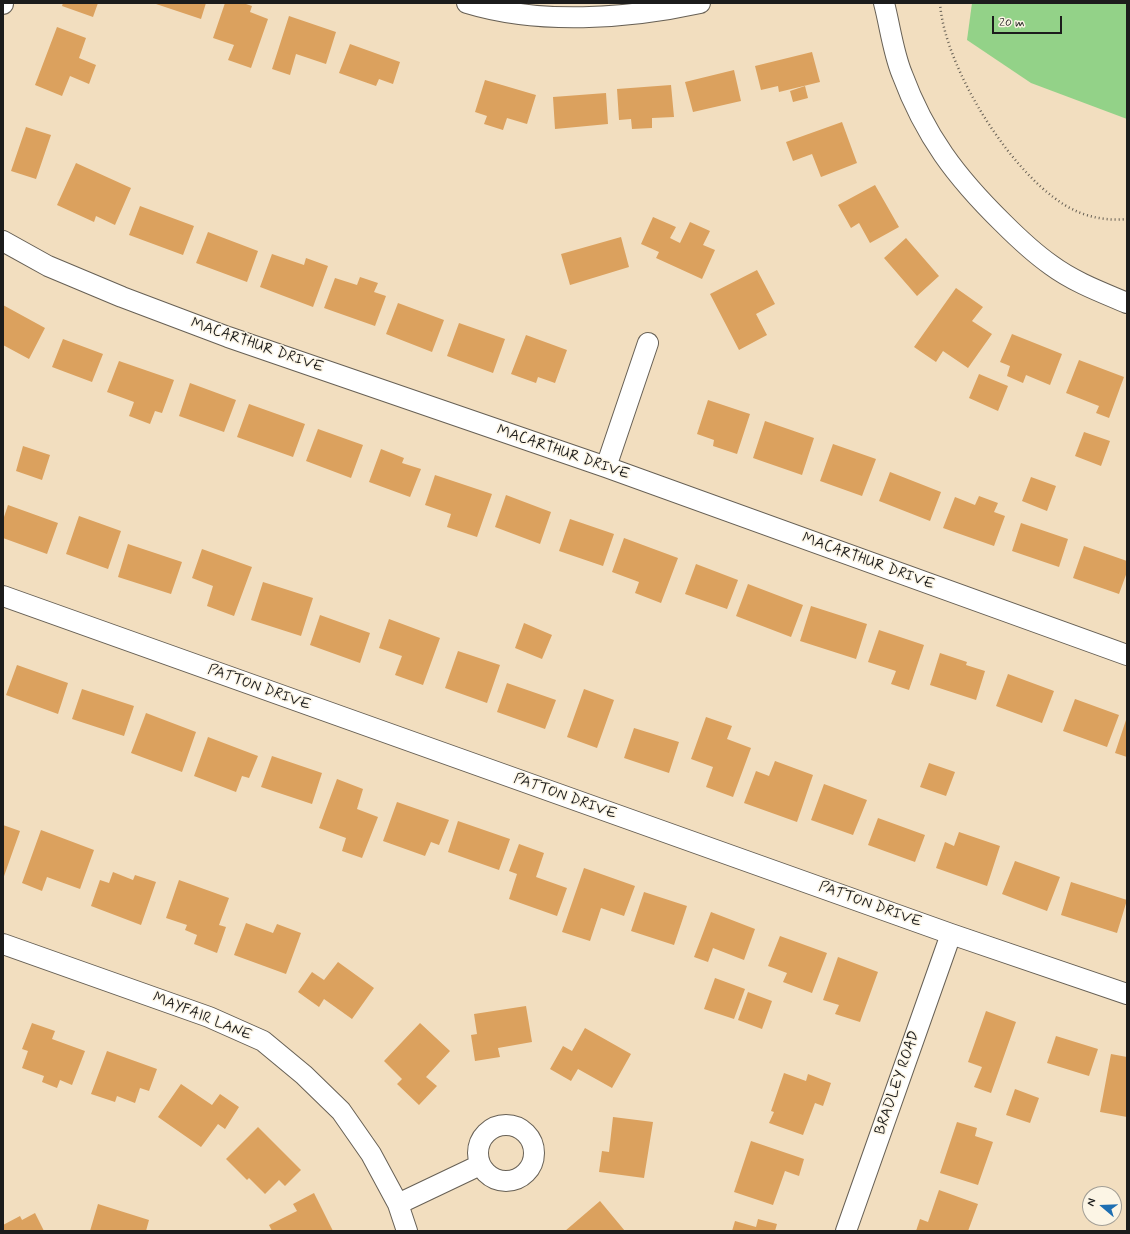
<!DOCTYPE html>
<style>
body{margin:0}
#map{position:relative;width:1130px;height:1234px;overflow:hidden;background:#f2debf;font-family:Mynerve,sans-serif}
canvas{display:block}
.frame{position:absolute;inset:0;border:4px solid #1c1c1c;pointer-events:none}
.north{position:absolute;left:1082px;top:1186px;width:40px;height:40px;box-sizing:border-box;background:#fcf5e5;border:1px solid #a29e95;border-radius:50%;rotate:289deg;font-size:11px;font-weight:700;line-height:16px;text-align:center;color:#1c1c1c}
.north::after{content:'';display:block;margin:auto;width:14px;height:18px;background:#1f6fb2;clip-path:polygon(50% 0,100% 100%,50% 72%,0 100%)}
.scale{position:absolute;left:992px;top:16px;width:70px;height:18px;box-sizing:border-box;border:2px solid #1c1c1c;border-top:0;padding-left:5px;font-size:12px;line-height:14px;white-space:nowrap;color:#1c1c1c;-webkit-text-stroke:3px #fcf5e5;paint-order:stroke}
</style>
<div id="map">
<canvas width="1130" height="1234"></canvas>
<div class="frame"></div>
<div class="north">N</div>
<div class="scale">20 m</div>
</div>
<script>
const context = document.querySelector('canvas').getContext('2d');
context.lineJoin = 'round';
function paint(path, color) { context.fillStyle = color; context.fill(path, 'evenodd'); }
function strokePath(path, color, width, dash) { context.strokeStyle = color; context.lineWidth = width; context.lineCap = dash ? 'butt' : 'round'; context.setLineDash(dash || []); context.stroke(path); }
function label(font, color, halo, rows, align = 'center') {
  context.font = font + ' Mynerve,sans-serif'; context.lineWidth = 3; context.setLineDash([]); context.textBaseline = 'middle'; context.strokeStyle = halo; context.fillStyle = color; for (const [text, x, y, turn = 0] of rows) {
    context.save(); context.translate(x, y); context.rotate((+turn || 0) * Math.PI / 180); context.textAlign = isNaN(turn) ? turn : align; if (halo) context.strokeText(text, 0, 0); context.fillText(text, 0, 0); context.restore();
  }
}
const green = new Path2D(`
 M 972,3 L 1127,3 L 1127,119 L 1031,83 L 967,40 Z`);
const building = new Path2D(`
 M 63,3 L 98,3 L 93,17 L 62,6 Z
 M 153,3 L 206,3 L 201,19 Z
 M 225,3 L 243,3 L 252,6 L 250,12 L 268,19 L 251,68 L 228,60 L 234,45 L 213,38 Z
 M 289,16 L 336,32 L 326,64 L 296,54 L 290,75 L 272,69 Z
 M 57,27 L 86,38 L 79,58 L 96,65 L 89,84 L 70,76 L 62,96 L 35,85 Z
 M 350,44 L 400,62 L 393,84 L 379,79 L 376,86 L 339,73 Z
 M 812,52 L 820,82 L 779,92 L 778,86 L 761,90 L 755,66 Z
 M 734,70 L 741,101 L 693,112 L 685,82 Z
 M 485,80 L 536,95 L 527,124 L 507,118 L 503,130 L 484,124 L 487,116 L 475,112 Z
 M 671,85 L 674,117 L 652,118 L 652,128 L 632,129 L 631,119 L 619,120 L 617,89 Z
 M 805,86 L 808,98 L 793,102 L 790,91 Z
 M 606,93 L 608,124 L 555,129 L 553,97 Z
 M 842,122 L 857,163 L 821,177 L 812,154 L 793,161 L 786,142 Z
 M 26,127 L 51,135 L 36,179 L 11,171 Z
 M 76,163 L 131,188 L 115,225 L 96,216 L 94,222 L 57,205 Z
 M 875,185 L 899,227 L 870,243 L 859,223 L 851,228 L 838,205 Z
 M 140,206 L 194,226 L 183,255 L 129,235 Z
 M 653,217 L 676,227 L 670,238 L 680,243 L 690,222 L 710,231 L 703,245 L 715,250 L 702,279 L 656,258 L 659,252 L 641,244 Z
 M 208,232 L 258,251 L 247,282 L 196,263 Z
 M 621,237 L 629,267 L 570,285 L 561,254 Z
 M 906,238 L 939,276 L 917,296 L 884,258 Z
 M 272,254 L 304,265 L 306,258 L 328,266 L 313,307 L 260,287 Z
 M 757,270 L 775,304 L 756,314 L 767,335 L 739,350 L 710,294 Z
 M 360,277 L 378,283 L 374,292 L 386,296 L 375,326 L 324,308 L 335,278 L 357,285 Z
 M 956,288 L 983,307 L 972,321 L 992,334 L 968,368 L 943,351 L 936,362 L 914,347 Z
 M 398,303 L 444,320 L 432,352 L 386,334 Z
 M 3,305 L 45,328 L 29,359 L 3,345 Z
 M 459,323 L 505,339 L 493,373 L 447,356 Z
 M 1012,334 L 1062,354 L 1050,385 L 1026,375 L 1023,383 L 1007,376 L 1010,366 L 1000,362 Z
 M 526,335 L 567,350 L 555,383 L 538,377 L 536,383 L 511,374 Z
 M 63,339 L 103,354 L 92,382 L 52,367 Z
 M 1079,360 L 1124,377 L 1109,418 L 1096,413 L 1099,406 L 1066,393 Z
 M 119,361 L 174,380 L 162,413 L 155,411 L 150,424 L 129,416 L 134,402 L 107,392 Z
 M 979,374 L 1008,386 L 998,411 L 969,398 Z
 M 190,383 L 236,400 L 224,432 L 179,416 Z
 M 708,400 L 750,414 L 737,454 L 713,446 L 714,440 L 697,434 Z
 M 249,404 L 305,424 L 293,457 L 237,437 Z
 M 765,421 L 814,438 L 802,475 L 753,458 Z
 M 318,429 L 363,445 L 351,478 L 306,461 Z
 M 1084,432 L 1110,441 L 1101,466 L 1075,456 Z
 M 833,444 L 876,459 L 862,496 L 820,481 Z
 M 23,446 L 50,455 L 42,480 L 16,471 Z
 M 381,449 L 404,458 L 402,463 L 421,469 L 410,497 L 369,482 Z
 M 890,472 L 941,492 L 930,521 L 879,501 Z
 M 435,475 L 492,494 L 477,537 L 447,527 L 451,514 L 425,505 Z
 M 1031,477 L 1056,486 L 1047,511 L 1022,501 Z
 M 506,495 L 551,512 L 540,544 L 495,527 Z
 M 979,496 L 998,503 L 994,512 L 1005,516 L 994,546 L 943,528 L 955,497 L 975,505 Z
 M 8,505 L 58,523 L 47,554 L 3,538 L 3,520 Z
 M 79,516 L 121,531 L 108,569 L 66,554 Z
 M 570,519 L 614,534 L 603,566 L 559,551 Z
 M 1021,523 L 1068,539 L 1059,567 L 1012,551 Z
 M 624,538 L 678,558 L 661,603 L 635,593 L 639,582 L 612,572 Z
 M 128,544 L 182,562 L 171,594 L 118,577 Z
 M 1084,546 L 1127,561 L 1127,572 L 1119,594 L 1073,578 Z
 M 202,549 L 252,567 L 234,616 L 207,606 L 213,586 L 192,578 Z
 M 696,564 L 738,580 L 727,609 L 685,594 Z
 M 263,582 L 313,598 L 301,636 L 251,620 Z
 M 748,584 L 803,605 L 791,637 L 736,616 Z
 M 811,606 L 867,624 L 856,659 L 800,641 Z
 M 320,615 L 370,633 L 360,663 L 310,645 Z
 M 389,619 L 440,638 L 423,685 L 395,675 L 402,656 L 379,648 Z
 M 524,623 L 552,635 L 542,659 L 515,648 Z
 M 879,630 L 924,645 L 909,690 L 891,684 L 896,671 L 868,662 Z
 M 458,651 L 500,665 L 487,703 L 445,688 Z
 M 940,653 L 967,662 L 966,665 L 985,671 L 976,700 L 930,685 Z
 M 17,665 L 68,683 L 58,714 L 6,695 Z
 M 1008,674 L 1054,691 L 1042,723 L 996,706 Z
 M 507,683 L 556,700 L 545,729 L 497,712 Z
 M 82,689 L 134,706 L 124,736 L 72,719 Z
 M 584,689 L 614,700 L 597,748 L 567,737 Z
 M 1075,699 L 1119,715 L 1107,747 L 1063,731 Z
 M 146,713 L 196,732 L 182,772 L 131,753 Z
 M 706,717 L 732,726 L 727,739 L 751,748 L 733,797 L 706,787 L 713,767 L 691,759 Z
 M 1127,717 L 1127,757 L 1115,753 Z
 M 634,728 L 679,742 L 669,773 L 624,758 Z
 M 208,737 L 258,756 L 249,778 L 242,776 L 236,792 L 194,776 Z
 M 272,756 L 322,773 L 312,804 L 261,787 Z
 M 775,761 L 813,775 L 797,822 L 744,803 L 756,771 L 769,776 Z
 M 929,763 L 955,772 L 946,796 L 920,787 Z
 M 337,779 L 363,789 L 357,809 L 378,817 L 362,858 L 342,851 L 346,838 L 319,828 Z
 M 824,784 L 867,800 L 853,835 L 811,820 Z
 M 397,802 L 449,820 L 439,845 L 431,842 L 425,856 L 383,841 Z
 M 878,818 L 925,835 L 915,862 L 868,845 Z
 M 458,821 L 510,839 L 499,870 L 448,852 Z
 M 3,825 L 20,831 L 3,879 Z
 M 41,830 L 94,850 L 80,889 L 47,877 L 42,891 L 22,883 Z
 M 959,832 L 1000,846 L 987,886 L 936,868 L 945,842 L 954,846 Z
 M 519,844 L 544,853 L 536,877 L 567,888 L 557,916 L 509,899 L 517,874 L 509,871 Z
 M 1015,861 L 1060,877 L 1047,911 L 1002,894 Z
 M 584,868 L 635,886 L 624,916 L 601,908 L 590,941 L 562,932 Z
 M 113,872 L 133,880 L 135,875 L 156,882 L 141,925 L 91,906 L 100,880 L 109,883 Z
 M 179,880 L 229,898 L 219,925 L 226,927 L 217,953 L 194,944 L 197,935 L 185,930 L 187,925 L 166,918 Z
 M 1071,882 L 1127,900 L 1117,933 L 1061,915 Z
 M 644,892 L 687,906 L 674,945 L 631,931 Z
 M 711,912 L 755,929 L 744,960 L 713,948 L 708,962 L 694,957 Z
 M 246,923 L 273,933 L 277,924 L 301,933 L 286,974 L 234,955 Z
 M 780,936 L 827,953 L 812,993 L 783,982 L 787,973 L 768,966 Z
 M 838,957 L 878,972 L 860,1022 L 835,1014 L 839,1005 L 823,1000 Z
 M 338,962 L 374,988 L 352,1019 L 324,999 L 319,1007 L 298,992 L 312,972 L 324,980 Z
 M 715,978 L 745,989 L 734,1019 L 704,1009 Z
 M 748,992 L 772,1001 L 762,1029 L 738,1020 Z
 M 526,1006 L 532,1042 L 498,1048 L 500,1057 L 475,1061 L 471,1035 L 477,1034 L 474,1014 Z
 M 986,1011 L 1016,1022 L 991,1093 L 974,1087 L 982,1067 L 968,1062 Z
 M 32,1023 L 55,1031 L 52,1039 L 85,1051 L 72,1085 L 60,1080 L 57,1088 L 42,1082 L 44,1076 L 22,1068 L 28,1051 L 22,1049 Z
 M 420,1023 L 450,1051 L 426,1077 L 437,1086 L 419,1105 L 397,1084 L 402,1079 L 384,1061 Z
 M 585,1028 L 631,1054 L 612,1088 L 578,1069 L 571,1081 L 550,1069 L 563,1046 L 572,1051 Z
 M 1056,1036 L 1098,1049 L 1089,1076 L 1047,1063 Z
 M 107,1051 L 157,1069 L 149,1091 L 140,1088 L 135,1103 L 117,1096 L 115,1102 L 91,1094 Z
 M 1111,1054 L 1127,1057 L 1127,1117 L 1100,1112 Z
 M 784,1073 L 806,1081 L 808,1074 L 831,1083 L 823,1106 L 815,1103 L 803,1135 L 769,1123 L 774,1112 L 771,1111 Z
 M 181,1084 L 212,1105 L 220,1094 L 239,1107 L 225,1129 L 218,1124 L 201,1147 L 158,1117 Z
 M 1015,1089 L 1039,1098 L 1030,1123 L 1006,1115 Z
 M 613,1117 L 653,1122 L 644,1178 L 599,1172 L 602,1151 L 609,1152 Z
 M 957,1122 L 977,1128 L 975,1136 L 993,1142 L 978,1185 L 940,1173 Z
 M 258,1127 L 301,1170 L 285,1186 L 279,1180 L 265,1194 L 249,1178 L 247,1180 L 226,1159 Z
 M 751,1141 L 804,1159 L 799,1176 L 785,1171 L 773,1205 L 734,1192 Z
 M 939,1190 L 978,1204 L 968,1231 L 916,1231 L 920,1219 L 928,1222 Z
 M 314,1193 L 333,1231 L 272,1231 L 269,1225 L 297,1211 L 293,1204 Z
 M 600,1201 L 625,1231 L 565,1231 Z
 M 98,1204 L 149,1220 L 146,1231 L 90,1231 Z
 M 35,1213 L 44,1231 L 3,1231 L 3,1225 L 20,1216 L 22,1220 Z
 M 758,1219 L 777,1224 L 775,1231 L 732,1231 L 735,1221 L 756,1227 Z`);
const path = new Path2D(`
 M 940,3 C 944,68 1016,184 1076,211 C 1091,218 1111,221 1127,219`);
const minor = new Path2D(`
 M 467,3 C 539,25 627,19 700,3
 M 884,3 C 890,26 893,52 902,74 C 925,136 956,177 1003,223 C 1018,238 1034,253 1051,265 C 1074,282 1101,292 1127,303
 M 3,4 L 3,3
 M 3,241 L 48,266 L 122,297 L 228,337 L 606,467 L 1127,655
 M 606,467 L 648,343
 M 3,596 L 951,934 L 1127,994
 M 3,944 L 209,1017 L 263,1041 L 304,1075 L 341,1111 L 371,1154 L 398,1204 L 407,1231
 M478 1153a28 28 0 1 1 56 0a28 28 0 1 1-56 0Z
 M 398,1204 L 480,1165
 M 846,1231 L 951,934`);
const streetNames = [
 ["MACARTHUR DRIVE",257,346,19],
 ["MACARTHUR DRIVE",563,453,19],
 ["MACARTHUR DRIVE",868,562,20],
 ["PATTON DRIVE",259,688,20],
 ["PATTON DRIVE",565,797,20],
 ["PATTON DRIVE",870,905,20],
 ["MAYFAIR LANE",202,1017,22],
 ["BRADLEY ROAD",898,1083,-71]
];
paint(green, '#93d288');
paint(building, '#dba15e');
strokePath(minor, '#676055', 22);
strokePath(path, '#676055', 2.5, [1, 3]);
strokePath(minor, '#fff', 20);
label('15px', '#1c1c1c', '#fcf5e5', streetNames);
</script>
